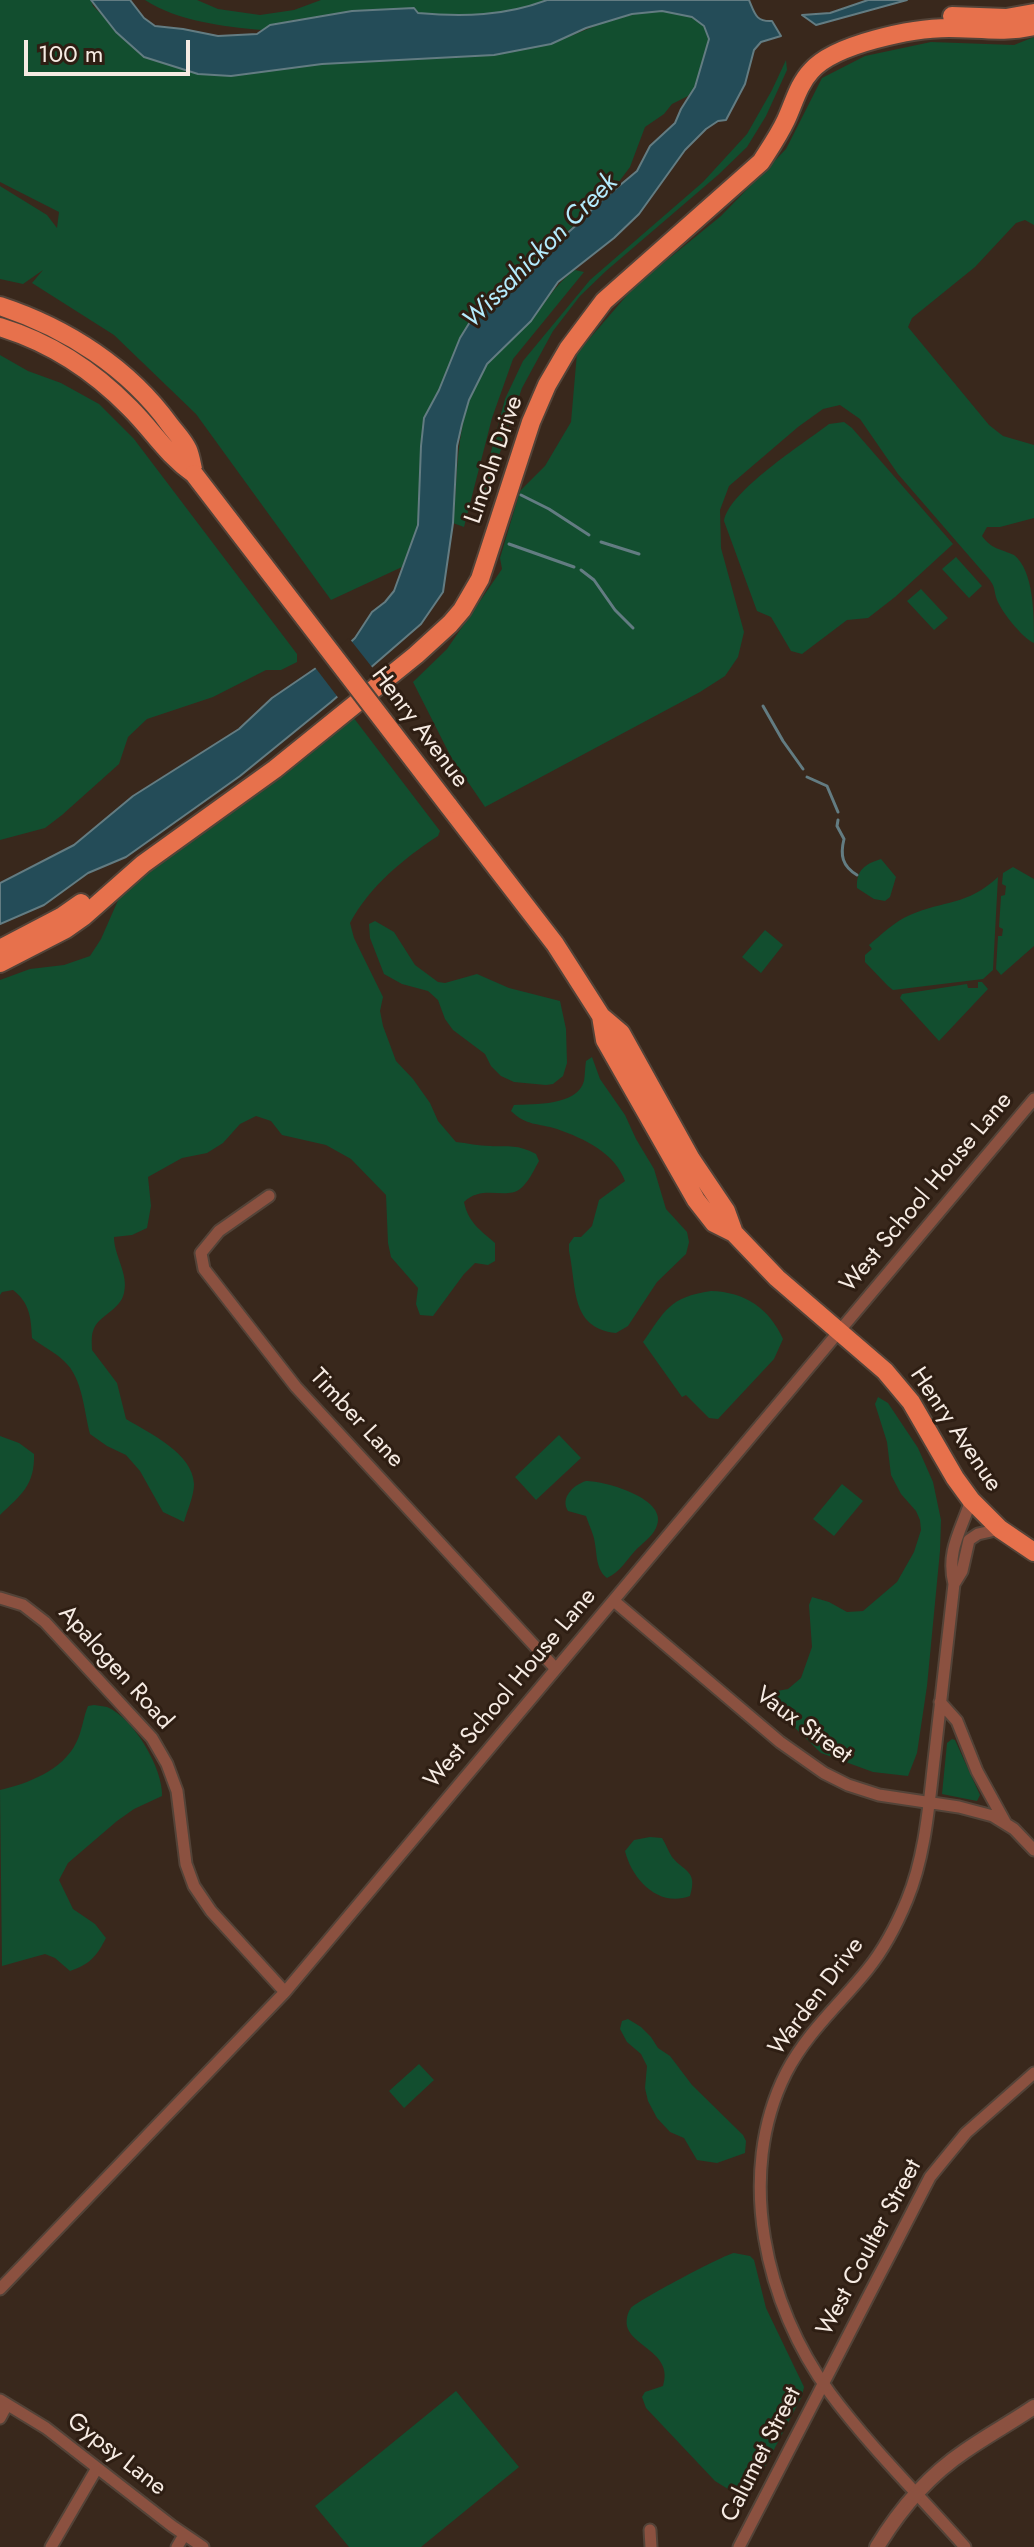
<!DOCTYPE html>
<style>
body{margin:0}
#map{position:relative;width:1034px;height:2547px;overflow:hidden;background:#39281c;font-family:Jost,sans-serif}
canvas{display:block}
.scale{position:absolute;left:24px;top:40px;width:166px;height:36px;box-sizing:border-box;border:4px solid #f6ebe3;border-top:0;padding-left:10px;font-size:24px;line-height:28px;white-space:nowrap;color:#f6ebe3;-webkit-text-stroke:6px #2e1e13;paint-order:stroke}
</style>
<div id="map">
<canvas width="1034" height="2547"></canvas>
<div class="scale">100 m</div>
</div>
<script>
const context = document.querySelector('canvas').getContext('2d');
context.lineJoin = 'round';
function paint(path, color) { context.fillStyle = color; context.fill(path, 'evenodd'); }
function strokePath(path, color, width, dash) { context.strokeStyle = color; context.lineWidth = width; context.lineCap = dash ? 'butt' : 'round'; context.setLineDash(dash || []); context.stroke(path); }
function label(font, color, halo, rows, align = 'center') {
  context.font = font + ' Jost,sans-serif'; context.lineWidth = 6; context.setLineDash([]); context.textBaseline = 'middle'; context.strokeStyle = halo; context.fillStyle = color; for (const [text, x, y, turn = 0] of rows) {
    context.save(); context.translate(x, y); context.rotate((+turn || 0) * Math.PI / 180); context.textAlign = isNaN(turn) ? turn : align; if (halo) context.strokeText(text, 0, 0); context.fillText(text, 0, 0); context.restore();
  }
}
const green = new Path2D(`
 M 0,0 L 91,0 L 93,6 L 144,57 L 198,74 L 231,76 L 322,64 L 494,55 L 551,44 L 605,22 L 647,11 L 677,12 L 692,17 L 700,22 L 708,31 L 709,38 L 695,87 L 688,96 L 672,104 L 664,114 L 645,127 L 630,167 L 612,191 L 473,317 L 460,338 L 439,390 L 424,418 L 421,446 L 418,525 L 402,567 L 331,600 L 196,414 L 114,335 L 32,283 L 43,270 L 23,284 L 0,279 L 0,186 L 47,215 L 57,228 L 59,212 L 0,182 Z
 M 145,0 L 197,0 L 218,9 L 260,15 L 294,10 L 321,0 L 547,0 L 520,10 L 468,16 L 418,13 L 299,19 L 270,25 L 263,30 C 225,27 177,21 145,0 Z
 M 1034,37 L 1034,225 L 1025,220 L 1016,223 L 975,267 L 912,318 L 908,327 L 989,425 L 1003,436 L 1034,445 L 1034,518 L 1000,527 L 987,527 L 982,536 C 991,549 1001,549 1014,555 C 1034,571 1034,614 1034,643 C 1023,639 999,609 996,597 C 994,589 995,587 989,579 L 898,474 L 860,419 L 840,405 L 823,409 L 798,427 L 729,486 L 720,510 L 721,548 L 744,632 L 738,657 L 725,676 L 700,692 L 485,807 L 451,757 L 413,682 L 447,649 L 502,569 L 500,558 L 520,491 L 545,466 L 571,422 L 577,353 L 635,286 L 721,216 L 786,149 L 822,78 L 865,56 L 931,42 L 1014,45 Z
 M 786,60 L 787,70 L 766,116 L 747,147 L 718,175 L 606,271 L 580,296 L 553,331 L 522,388 L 483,502 L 478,501 L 505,399 L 523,361 L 590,280 L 703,182 L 747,134 L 772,90 Z
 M 575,270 L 584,272 L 513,359 L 492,418 L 464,527 L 453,523 C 459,466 454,417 486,366 C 497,349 517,337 530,322 C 546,303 554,285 575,270 Z
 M 0,355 L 28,371 L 61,383 L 99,404 L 134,439 L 297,654 L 297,662 L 281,670 L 266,670 L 213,697 L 147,719 L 128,737 L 119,764 L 62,815 L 45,828 L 0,840 Z
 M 844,422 L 852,428 L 953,544 L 895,597 L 868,618 L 847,620 L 802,654 L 791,651 L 771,617 L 757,611 L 724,521 C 729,491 803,444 829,424 Z
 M 956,557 L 982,586 L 969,598 L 942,569 Z
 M 921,589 L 948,618 L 934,630 L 907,601 Z
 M 353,717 L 440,831 L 438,836 C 403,859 370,886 350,923 L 354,938 L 383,997 L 380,1011 L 383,1026 L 396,1061 L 413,1079 L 430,1103 L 438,1121 L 456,1142 C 467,1143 479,1146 490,1146 C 510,1147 517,1144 536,1154 L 539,1161 C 534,1170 528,1183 520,1189 C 505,1200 483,1184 464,1202 C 468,1222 480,1230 495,1243 L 495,1261 L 488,1265 L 475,1263 L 464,1274 L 433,1316 L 420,1315 L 416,1304 L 418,1288 L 391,1257 L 388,1243 L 386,1195 L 351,1159 L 326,1145 L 282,1135 L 271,1121 L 256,1116 L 240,1124 L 223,1143 L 207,1153 L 182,1158 L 148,1177 L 151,1206 L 147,1228 L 132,1235 L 114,1237 C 114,1256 129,1274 124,1293 C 120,1311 98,1315 93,1331 C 91,1337 92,1345 92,1350 L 117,1383 L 126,1419 C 149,1433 193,1453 194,1484 C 194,1496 187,1511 184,1522 L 163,1512 L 140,1471 L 126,1455 L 107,1446 L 90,1434 C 84,1412 83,1378 64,1361 C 55,1352 42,1346 32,1338 C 31,1318 30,1303 13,1290 L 2,1292 L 0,1295 L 0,980 L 30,969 L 64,965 L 90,956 L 101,939 L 119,898 L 143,873 L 217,824 Z
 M 881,859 L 896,877 L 890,897 L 885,901 L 874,899 L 857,888 C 856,870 865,864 881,859 Z
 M 1013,867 L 1034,879 L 1034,946 L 1001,975 L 996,969 L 998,936 L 1002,936 L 1003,929 L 999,927 L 1001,896 L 1005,895 L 1006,886 L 1002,884 L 1003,873 Z
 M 998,877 L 993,970 L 983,979 L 893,990 L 888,986 L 865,962 L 865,955 L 872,949 L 869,945 C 882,934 894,922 910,915 C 944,900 967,906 998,877 Z
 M 375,921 L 394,932 L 415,965 L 438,982 L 445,983 L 477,974 L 509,988 L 560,1001 L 566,1029 L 567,1063 L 563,1076 L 553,1084 L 546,1085 L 514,1082 L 501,1076 L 491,1066 L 485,1054 L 453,1030 L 445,1019 L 438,1000 L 428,991 L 402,984 L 384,974 L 370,938 L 369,924 Z
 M 765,930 L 783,945 L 761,973 L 742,957 Z
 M 978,982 L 982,982 L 988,989 L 939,1041 L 900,998 L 902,994 L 967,984 L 968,988 L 978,988 Z
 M 592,1057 L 600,1079 L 625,1115 L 636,1139 L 654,1169 L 666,1209 L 687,1232 L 689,1242 L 686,1254 L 657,1282 L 628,1326 L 616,1333 C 570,1328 577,1288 569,1251 L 569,1244 L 574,1237 L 581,1237 L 592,1226 L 599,1200 L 625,1181 C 615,1153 585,1139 557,1129 C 538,1123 526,1126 511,1111 L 514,1105 C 534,1104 577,1106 584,1081 C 585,1075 585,1067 586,1061 Z
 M 711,1291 C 745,1292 769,1308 783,1339 L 774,1359 L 718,1419 L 709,1418 L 686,1395 L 682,1397 L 643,1342 C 665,1311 669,1297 711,1291 Z
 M 878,1397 L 888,1403 L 918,1448 L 933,1482 L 941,1520 L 940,1551 L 927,1686 L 917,1753 L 908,1776 L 873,1772 L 821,1753 L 792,1725 L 776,1715 L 770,1704 L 777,1691 L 788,1689 L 801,1678 L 812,1647 L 809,1605 L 812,1597 L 829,1602 L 847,1612 L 863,1611 L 897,1582 L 914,1552 L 921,1530 L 920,1520 L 916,1511 L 901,1494 L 891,1475 L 887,1442 L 875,1404 Z
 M 559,1435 L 581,1458 L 536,1500 L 515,1477 Z
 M 0,1436 L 19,1443 L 34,1454 C 35,1485 21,1495 0,1515 Z
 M 586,1481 C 605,1481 671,1499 656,1528 C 652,1537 641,1544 634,1552 C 625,1562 620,1572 607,1578 C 594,1568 598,1550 593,1535 C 591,1529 588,1522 586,1516 L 568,1511 C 560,1498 573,1485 586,1481 Z
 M 842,1484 L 863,1501 L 834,1536 L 813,1519 Z
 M 94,1705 C 99,1706 103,1706 107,1707 C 134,1718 163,1769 162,1796 L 134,1809 L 117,1821 L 68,1863 L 59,1880 L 73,1909 L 95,1924 L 106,1938 C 97,1956 89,1965 70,1971 L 55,1958 L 45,1954 L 2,1966 L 0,1790 C 27,1784 63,1770 76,1743 C 82,1732 83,1718 88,1706 Z
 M 952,1739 L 955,1740 L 980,1795 L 977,1801 L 942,1794 L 947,1743 Z
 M 650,1837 L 662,1838 C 666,1844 668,1851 672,1857 C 684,1872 698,1870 690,1896 C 658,1908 632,1879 625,1851 L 634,1840 Z
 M 628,2019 L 641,2027 L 651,2037 L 658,2048 L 670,2056 L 692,2085 L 743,2135 L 746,2141 L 745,2153 L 717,2163 L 697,2160 L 684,2138 L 670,2132 L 657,2118 L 648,2101 L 645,2088 L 647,2066 L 641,2054 L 627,2042 L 620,2029 L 622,2021 Z
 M 419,2064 L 434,2080 L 404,2108 L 389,2091 Z
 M 734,2253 L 750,2256 L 754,2260 L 766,2308 L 804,2387 L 802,2396 L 758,2480 L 750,2491 L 745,2493 L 728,2489 L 715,2481 L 646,2408 L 642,2397 L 645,2392 L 663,2386 C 674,2353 632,2347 627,2326 C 626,2321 627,2313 631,2308 C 635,2302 725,2254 734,2253 Z
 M 456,2391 L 519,2467 L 421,2547 L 349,2547 L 315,2506 Z`);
const water = new Path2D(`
 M 91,0 L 130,0 L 144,18 L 155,26 L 183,29 L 218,36 L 257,34 L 270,25 L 352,11 L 414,8 L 418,13 C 463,17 505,16 547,0 L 749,0 C 755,14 756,22 772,21 L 781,36 L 761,42 L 754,50 L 745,84 L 726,120 L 718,121 L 706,129 L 685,150 L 639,214 L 614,238 L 558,282 L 531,321 L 487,364 L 469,400 L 462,424 L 457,446 L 453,523 L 443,592 L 421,624 L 331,702 L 240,776 L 126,857 L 88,873 L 44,905 L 0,924 L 0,883 L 74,845 L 133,796 L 239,729 L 272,698 L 341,651 L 355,638 L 372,612 L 385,602 L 394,591 L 418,525 L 421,446 L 424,418 L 439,390 L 460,338 L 473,317 L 581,221 L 595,206 L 637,171 L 650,146 L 675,123 L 681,109 L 695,87 L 709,39 L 704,26 L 692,17 L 662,11 L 632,14 L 586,28 L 551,44 L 494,55 L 322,64 L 231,76 L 198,74 L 144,57 L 116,32 Z
 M 868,0 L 907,0 L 816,25 L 802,15 L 830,13 Z`);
const pier = new Path2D(`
 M 349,638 L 375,671 L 340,700 L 314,666 Z`);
const stream = new Path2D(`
 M 521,495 L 549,509 L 589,535
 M 601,542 L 639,554
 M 509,544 L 574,567
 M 581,570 L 594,580 L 615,610 L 633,628
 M 763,706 L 783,741 L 803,769
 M 807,777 L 827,786 L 838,812
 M 838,820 L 837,826 L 844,839 C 840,855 842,866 857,875`);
const minor = new Path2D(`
 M 269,1196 L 219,1231 L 201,1253 L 204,1269 L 296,1387 L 556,1669
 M 954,1584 L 962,1571 L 969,1540 L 978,1534 L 1000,1529
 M 0,1598 L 23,1605 L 45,1622 L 152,1738 L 167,1764 L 177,1791 L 186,1864 L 194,1886 L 211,1911 L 285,1992
 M 614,1601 L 780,1742 L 824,1773 L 848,1785 L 879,1795 L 959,1807 L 993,1816 L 1014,1829 L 1034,1850
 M 940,1702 L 957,1721 L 977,1771 L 1005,1822
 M 0,2289 L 285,1992 L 1034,1099
 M 0,2400 L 46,2428 L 172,2526 L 203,2547
 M 0,2418 L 7,2405
 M 650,2530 L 651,2547
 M 51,2547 L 97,2468
 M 177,2547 L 184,2535
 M 739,2547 L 930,2177 L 966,2133 L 1034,2073
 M 965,2547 C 920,2496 870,2447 830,2393 C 765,2305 735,2174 786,2073 C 807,2032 841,2003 868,1969 C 884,1949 897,1924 907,1900 C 926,1854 929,1802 935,1752 C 941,1696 948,1640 954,1584 C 946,1551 961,1531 971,1500`);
const tertiary = new Path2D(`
 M 877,2547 C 900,2509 928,2476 965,2451 C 988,2435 1012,2422 1034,2407`);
const primary = new Path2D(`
 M 952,16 L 1006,18 L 1034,13
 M 0,306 C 67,328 129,368 170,425 C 176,433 184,441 188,450 C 191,457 192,466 194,474
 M 0,327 C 49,342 94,371 130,408 C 154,432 166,454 194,474
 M 448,805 L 555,944 L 601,1016 L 621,1033 L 691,1159 L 726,1211 L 734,1233 L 777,1278 L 885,1371 L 911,1402 L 955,1478 L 971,1500 L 1000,1529 L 1034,1552
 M 0,949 L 61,917 L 81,903
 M 0,963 L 66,929 L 83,917 L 143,864 L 275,769 L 416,655 L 450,624 L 462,610 L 480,579 L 531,422 L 547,385 L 568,349 L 604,301 L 761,162 C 770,148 779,135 786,120 C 794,103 798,85 811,71 C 834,44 913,28 949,28 C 978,28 1005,33 1034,26
 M 601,1016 L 605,1040 L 696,1200 L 714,1223 L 734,1233`);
const primaryBridge = new Path2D(`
 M 194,474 L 448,805`);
const streetNames = [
 ["Lincoln Drive",495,460,-71],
 ["Henry Avenue",419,728,53],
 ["West School House Lane",927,1193,-50],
 ["Timber Lane",356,1419,47],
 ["Henry Avenue",955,1430,56],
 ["Apalogen Road",115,1668,48],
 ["West School House Lane",511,1689,-50],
 ["Vaux Street",803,1726,36],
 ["Warden Drive",817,1997,-53],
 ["West Coulter Street",870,2248,-62],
 ["Gypsy Lane",116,2455,38],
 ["Calumet Street",762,2455,-63]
];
const waterNames = [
 ["Wissahickon Creek",541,252,-45]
];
paint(green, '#124e2f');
paint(water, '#244c58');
strokePath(water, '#637c82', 2);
paint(pier, '#39281c');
strokePath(stream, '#637c82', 3);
strokePath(minor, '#534338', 15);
strokePath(tertiary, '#534338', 18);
strokePath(primary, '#534338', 22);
strokePath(minor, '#8b5140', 11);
strokePath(tertiary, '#8b5140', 14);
strokePath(primary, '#e7714c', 18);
strokePath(primaryBridge, '#534338', 22, []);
strokePath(primaryBridge, '#e7714c', 18);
label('24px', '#f6ebe3', '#2e1e13', streetNames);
label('italic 26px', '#b4ebfd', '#2e1e13', waterNames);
</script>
